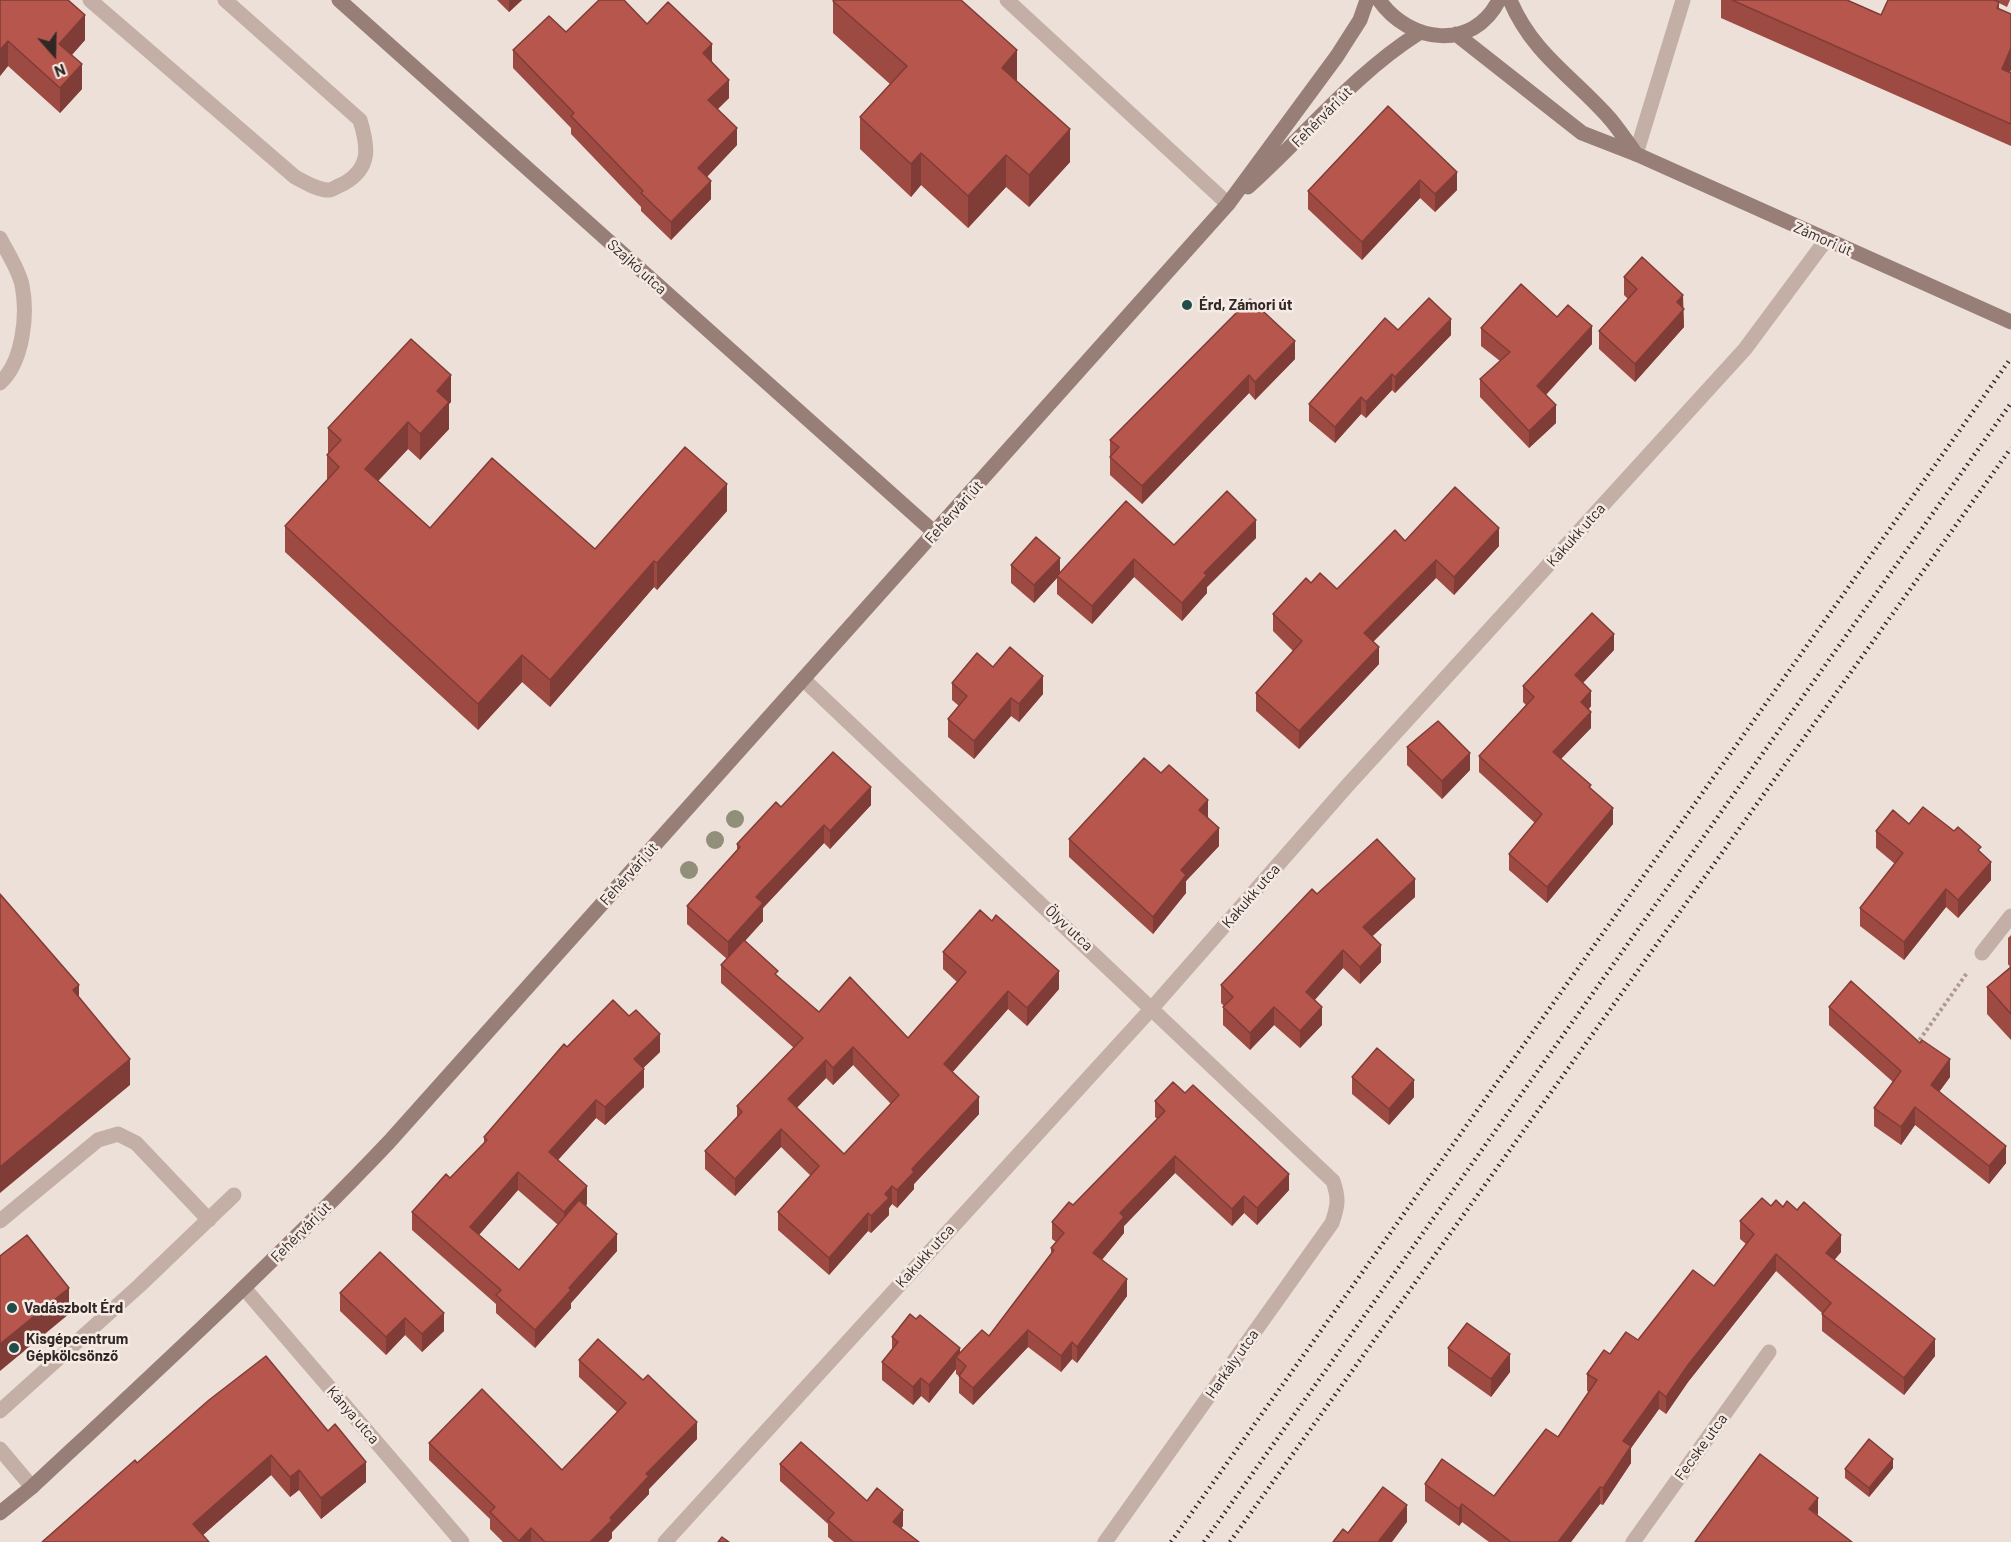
<!DOCTYPE html>
<meta charset="utf-8">
<style>
body{margin:0}
#map{position:relative;width:2011px;height:1542px;overflow:hidden;background:#ede0d9;font-family:Barlow,sans-serif}
canvas{display:block}
.north{position:absolute;left:24px;top:24px;width:60px;height:60px;-webkit-text-stroke:4px #f6ebe4;paint-order:stroke;rotate:160deg;font-size:16px;font-weight:700;line-height:24px;text-align:center;color:#312826}
.north::after{content:'';display:block;margin:auto;width:21px;height:27px;background:#312826;clip-path:polygon(50% 0,100% 100%,50% 72%,0 100%)}
</style>
<div id="map">
<canvas width="2011" height="1542"></canvas>
<div class="north">N</div>
</div>
<script>
const context = document.querySelector('canvas').getContext('2d');
context.lineJoin = 'round';
function strokePath(path, color, width, dash) { context.strokeStyle = color; context.lineWidth = width; context.lineCap = dash ? 'butt' : 'round'; context.setLineDash(dash || []); context.stroke(path); }
function paint(path, color) { context.fillStyle = color; context.fill(path, 'evenodd'); }
function label(font, color, halo, rows, align = 'center') {
  context.font = font + ' Barlow,sans-serif'; context.lineWidth = 5; context.setLineDash([]); context.textBaseline = 'middle'; context.strokeStyle = halo; context.fillStyle = color; for (const [text, x, y, turn = 0] of rows) {
    context.save(); context.translate(x, y); context.rotate((+turn || 0) * Math.PI / 180); context.textAlign = isNaN(turn) ? turn : align; if (halo) context.strokeText(text, 0, 0); context.fillText(text, 0, 0); context.restore();
  }
}
const path = new Path2D(`
 M 1916,1045 L 1967,973`);
const lane = new Path2D(`
 M 90,0 L 295,177 C 305,182 319,191 330,190 C 334,189 339,185 343,184 C 372,168 368,146 360,120 L 225,0
 M 1007,0 L 1228,204
 M 1636,154 L 1683,0
 M 0,238 C 7,252 19,270 22,285 C 28,315 23,362 0,383
 M 1982,953 L 2011,916
 M 0,1221 L 98,1140 L 118,1134 L 136,1143 L 209,1220
 M 0,1411 L 139,1286 L 234,1195
 M 0,1449 L 32,1487`);
const street = new Path2D(`
 M 803,679 L 1333,1181 C 1339,1198 1338,1206 1332,1223 L 1105,1542
 M 244,1288 L 462,1542
 M 665,1542 L 1153,1007 L 1347,786 L 1745,349 L 1826,240
 M 1633,1542 L 1769,1352`);
const secondary = new Path2D(`
 M 339,0 L 935,533
 M 1379,0 C 1409,43 1473,52 1499,0
 M 1510,0 C 1533,55 1575,78 1611,120 C 1620,131 1628,143 1636,154
 M 1456,34 L 1582,133 L 1636,154 L 2011,322
 M 1248,187 C 1305,136 1354,74 1419,33
 M 0,1513 L 32,1487 C 153,1374 275,1262 389,1142 L 1228,204 L 1337,56 L 1360,20 L 1367,0`);
const rail = new Path2D(`
 M 1171,1542 L 2011,358
 M 1204,1542 L 2011,403
 M 1230,1542 L 2011,448`);
const trees = [
 [735,819],
 [715,840],
 [689,870]
];
const wall = new Path2D(`
 M 0,0 L 85,40 L 72,55 L 82,89 L 60,113 L 8,66 L 0,76 Z
 M 497,0 L 522,0 L 509,12 Z
 M 1721,0 L 1847,0 L 1881,15 L 1888,0 L 2010,0 L 2007,7 L 1999,3 L 1999,9 L 2011,14 L 2011,70 L 2010,72 L 2011,73 L 2011,146 L 1721,18 Z
 M 833,1 L 1017,82 L 1070,162 L 1029,207 L 1006,187 L 968,228 L 921,185 L 911,197 L 860,149 L 860,117 L 890,84 L 833,33 Z
 M 647,24 L 712,61 L 729,98 L 718,109 L 737,145 L 707,177 L 711,199 L 671,240 L 641,211 L 641,207 L 571,134 L 571,128 L 513,68 L 513,50 L 566,32 Z
 M 1388,106 L 1457,190 L 1435,212 L 1420,198 L 1362,260 L 1308,209 L 1308,191 Z
 M 1624,277 L 1683,308 L 1684,327 L 1635,382 L 1599,349 L 1599,331 L 1628,299 L 1624,295 Z
 M 1250,299 L 1295,359 L 1255,400 L 1249,393 L 1142,504 L 1110,475 L 1110,440 Z
 M 1557,317 L 1592,344 L 1546,395 L 1556,423 L 1529,448 L 1480,397 L 1480,379 L 1500,361 L 1481,346 L 1481,328 Z
 M 1398,330 L 1451,335 L 1395,393 L 1392,390 L 1366,418 L 1361,414 L 1335,443 L 1309,421 L 1309,404 Z
 M 451,402 L 449,404 L 449,429 L 420,460 L 408,449 L 378,481 L 430,528 L 595,549 L 727,511 L 657,590 L 654,587 L 550,707 L 522,682 L 478,730 L 285,552 L 285,526 L 327,480 L 327,455 L 328,453 L 328,428 Z
 M 1256,538 L 1207,587 L 1207,593 L 1182,621 L 1134,577 L 1092,624 L 1057,594 L 1057,578 L 1034,603 L 1011,583 L 1011,565 L 1060,574 L 1174,545 Z
 M 1405,541 L 1499,546 L 1454,595 L 1436,578 L 1373,642 L 1379,664 L 1299,749 L 1256,711 L 1256,693 L 1293,651 L 1273,631 L 1273,614 L 1311,583 L 1337,589 Z
 M 1614,650 L 1583,683 L 1591,706 L 1589,709 L 1591,728 L 1561,759 L 1591,789 L 1613,824 L 1547,903 L 1509,870 L 1509,854 L 1535,823 L 1479,772 L 1479,756 L 1526,705 L 1523,702 L 1523,686 Z
 M 993,667 L 1043,694 L 1019,722 L 1011,716 L 974,759 L 948,737 L 948,719 L 959,706 L 952,700 L 952,683 Z
 M 1407,747 L 1470,770 L 1442,799 L 1407,765 Z
 M 871,805 L 830,849 L 824,843 L 763,908 L 763,921 L 744,941 L 778,977 L 819,1012 L 908,1038 L 957,982 L 943,969 L 943,952 L 1059,989 L 1027,1026 L 1008,1009 L 952,1072 L 979,1114 L 914,1184 L 914,1189 L 897,1208 L 892,1204 L 889,1208 L 889,1215 L 871,1233 L 868,1231 L 829,1275 L 778,1230 L 778,1212 L 811,1176 L 781,1147 L 735,1196 L 705,1169 L 705,1151 L 737,1117 L 737,1106 L 794,1048 L 721,983 L 721,965 L 727,959 L 687,924 L 687,906 L 737,851 L 737,844 L 781,807 ZM 853,1065 L 891,1104 L 844,1154 L 796,1108 L 826,1078 L 833,1085 Z
 M 1208,817 L 1219,846 L 1186,881 L 1186,893 L 1153,934 L 1069,857 L 1069,839 Z
 M 1909,824 L 1981,853 L 1991,880 L 1958,918 L 1946,907 L 1904,960 L 1860,926 L 1860,908 L 1895,864 L 1876,848 L 1876,831 Z
 M 1317,894 L 1415,897 L 1372,936 L 1381,962 L 1360,984 L 1343,968 L 1314,1000 L 1322,1025 L 1300,1048 L 1274,1025 L 1250,1050 L 1223,1025 L 1223,1007 L 1224,1006 L 1221,1003 L 1221,985 Z
 M 2011,935 L 2011,1040 L 1987,1014 L 1987,987 L 2010,967 L 2008,964 L 2008,938 Z
 M 1829,1007 L 1950,1077 L 1939,1092 L 2006,1163 L 1989,1184 L 1915,1125 L 1901,1145 L 1874,1126 L 1874,1108 L 1893,1082 L 1829,1025 Z
 M 660,1052 L 643,1068 L 644,1087 L 605,1125 L 596,1118 L 558,1160 L 587,1204 L 586,1206 L 617,1251 L 571,1303 L 571,1308 L 535,1348 L 496,1313 L 496,1304 L 412,1230 L 412,1212 L 450,1178 L 484,1143 L 484,1137 ZM 518,1190 L 558,1225 L 519,1270 L 479,1235 Z
 M 1352,1077 L 1414,1097 L 1389,1125 L 1352,1094 Z
 M 1155,1101 L 1289,1190 L 1257,1225 L 1244,1213 L 1232,1226 L 1175,1173 L 1124,1226 L 1124,1233 L 1102,1260 L 1127,1296 L 1077,1363 L 1072,1359 L 1061,1372 L 1028,1347 L 973,1405 L 959,1393 L 959,1376 L 956,1374 L 956,1369 L 929,1403 L 921,1396 L 913,1405 L 882,1380 L 882,1362 L 892,1350 L 892,1337 L 960,1353 L 989,1336 L 1051,1254 L 1051,1248 L 1056,1242 L 1052,1239 L 1052,1222 L 1073,1205 L 1157,1119 L 1155,1117 Z
 M 1771,1206 L 1783,1207 L 1841,1252 L 1834,1260 L 1935,1356 L 1904,1395 L 1822,1331 L 1822,1313 L 1776,1271 L 1688,1382 L 1666,1414 L 1659,1409 L 1631,1448 L 1631,1463 L 1603,1505 L 1600,1504 L 1571,1542 L 1489,1542 L 1462,1522 L 1459,1526 L 1425,1501 L 1425,1484 L 1494,1496 L 1558,1437 L 1589,1392 L 1587,1391 L 1587,1374 L 1610,1354 L 1638,1340 L 1714,1286 L 1746,1244 L 1740,1239 L 1740,1221 Z
 M 340,1293 L 444,1331 L 422,1352 L 405,1335 L 386,1355 L 340,1311 Z
 M 1448,1348 L 1510,1372 L 1491,1397 L 1448,1366 Z
 M 579,1360 L 643,1380 L 697,1439 L 649,1489 L 649,1494 L 612,1532 L 612,1538 L 608,1542 L 503,1542 L 490,1529 L 490,1519 L 429,1460 L 429,1443 L 562,1470 L 617,1412 L 579,1377 Z
 M 328,1431 L 366,1482 L 321,1519 L 299,1490 L 290,1497 L 271,1475 L 203,1535 L 137,1463 Z
 M 780,1464 L 867,1501 L 903,1526 L 901,1528 L 919,1542 L 834,1542 L 828,1537 L 828,1524 L 780,1481 Z
 M 1893,1468 L 1869,1497 L 1845,1478 L 1845,1469 Z`);
const shadedWall = new Path2D(`
 M 509,0 L 522,0 L 509,12 Z
 M 85,15 L 85,40 L 59,69 L 59,44 Z
 M 8,41 L 8,66 L 0,76 L 0,50 Z
 M 712,44 L 712,61 L 703,71 L 703,53 Z
 M 2011,48 L 2011,70 L 2002,91 L 2002,69 Z
 M 1017,50 L 1017,83 L 1002,68 Z
 M 82,64 L 82,89 L 60,113 L 60,88 Z
 M 729,80 L 729,98 L 708,118 L 708,100 Z
 M 737,128 L 737,145 L 698,186 L 698,168 Z
 M 1070,129 L 1070,162 L 1029,207 L 1029,175 Z
 M 921,153 L 921,185 L 911,197 L 911,164 Z
 M 1006,155 L 1006,187 L 968,228 L 968,196 Z
 M 1457,172 L 1457,190 L 1435,212 L 1435,194 Z
 M 1420,180 L 1420,198 L 1362,260 L 1362,242 Z
 M 711,181 L 711,199 L 671,240 L 671,222 Z
 M 1683,295 L 1684,327 L 1635,382 L 1635,364 L 1677,302 Z
 M 1451,319 L 1451,335 L 1395,393 L 1395,377 Z
 M 1592,326 L 1592,344 L 1537,404 L 1537,386 Z
 M 1295,341 L 1295,359 L 1255,400 L 1255,382 Z
 M 1392,374 L 1392,390 L 1366,418 L 1366,402 Z
 M 451,375 L 451,402 L 449,404 L 449,429 L 420,460 L 420,434 L 437,391 Z
 M 1249,375 L 1249,393 L 1142,504 L 1142,486 Z
 M 1361,397 L 1361,414 L 1335,443 L 1335,427 Z
 M 1556,405 L 1556,423 L 1529,448 L 1529,431 Z
 M 408,422 L 408,449 L 365,495 L 365,469 Z
 M 727,484 L 727,511 L 657,590 L 657,563 Z
 M 1256,520 L 1256,538 L 1207,587 L 1207,593 L 1182,621 L 1182,603 L 1204,573 Z
 M 1499,528 L 1499,546 L 1454,595 L 1454,577 Z
 M 1060,558 L 1060,575 L 1057,576 L 1057,578 L 1034,603 L 1034,585 Z
 M 1134,559 L 1134,577 L 1092,624 L 1092,606 Z
 M 1436,560 L 1436,578 L 1364,651 L 1364,633 Z
 M 654,561 L 654,587 L 550,707 L 550,680 Z
 M 1614,634 L 1614,650 L 1575,691 L 1575,675 Z
 M 1379,647 L 1379,664 L 1299,749 L 1299,731 Z
 M 522,655 L 522,682 L 478,730 L 478,704 Z
 M 1043,676 L 1043,694 L 1019,722 L 1019,704 Z
 M 1591,691 L 1591,706 L 1581,718 L 1581,702 Z
 M 1011,698 L 1011,716 L 974,759 L 974,741 Z
 M 1591,712 L 1591,728 L 1553,767 L 1553,752 Z
 M 1470,753 L 1470,770 L 1442,799 L 1442,781 Z
 M 871,787 L 871,805 L 830,849 L 830,831 Z
 M 1208,800 L 1208,817 L 1199,827 L 1199,810 Z
 M 1613,808 L 1613,824 L 1547,903 L 1547,887 Z
 M 824,825 L 824,843 L 763,908 L 763,921 L 728,960 L 728,942 L 756,897 Z
 M 1219,828 L 1219,846 L 1186,881 L 1186,893 L 1153,934 L 1153,917 L 1181,870 Z
 M 1991,862 L 1991,880 L 1958,918 L 1958,900 Z
 M 1415,879 L 1415,897 L 1363,945 L 1363,927 Z
 M 1946,889 L 1946,907 L 1904,960 L 1904,942 Z
 M 1381,945 L 1381,962 L 1360,984 L 1360,967 Z
 M 1343,950 L 1343,968 L 1306,1010 L 1306,992 Z
 M 1059,971 L 1059,989 L 1027,1026 L 1027,1008 Z
 M 79,985 L 79,1011 L 73,990 Z
 M 1008,991 L 1008,1009 L 944,1082 L 944,1064 Z
 M 1274,1007 L 1274,1025 L 1250,1050 L 1250,1033 Z
 M 1322,1007 L 1322,1025 L 1300,1048 L 1300,1031 Z
 M 660,1034 L 660,1052 L 634,1077 L 634,1059 Z
 M 853,1047 L 853,1065 L 833,1085 L 833,1068 Z
 M 130,1059 L 130,1085 L 0,1193 L 0,1167 Z
 M 1950,1059 L 1950,1077 L 1931,1103 L 1931,1085 Z
 M 826,1060 L 826,1078 L 788,1117 L 788,1099 Z
 M 644,1069 L 644,1087 L 605,1125 L 605,1107 Z
 M 1414,1080 L 1414,1097 L 1389,1125 L 1389,1109 Z
 M 979,1097 L 979,1114 L 914,1184 L 914,1189 L 897,1208 L 897,1190 L 912,1169 Z
 M 596,1100 L 596,1118 L 549,1170 L 549,1152 Z
 M 1915,1107 L 1915,1125 L 1901,1145 L 1901,1127 Z
 M 781,1129 L 781,1147 L 735,1196 L 735,1179 Z
 M 2006,1146 L 2006,1163 L 1989,1184 L 1989,1166 Z
 M 1175,1156 L 1175,1173 L 1124,1226 L 1124,1233 L 1093,1270 L 1093,1253 L 1120,1213 Z
 M 518,1172 L 518,1190 L 470,1245 L 470,1227 Z
 M 1289,1174 L 1289,1190 L 1257,1225 L 1257,1208 Z
 M 587,1186 L 587,1204 L 564,1230 L 564,1212 Z
 M 892,1186 L 892,1204 L 889,1208 L 889,1215 L 871,1233 L 871,1216 L 885,1194 Z
 M 1244,1196 L 1244,1213 L 1232,1226 L 1232,1209 Z
 M 868,1213 L 868,1231 L 829,1275 L 829,1258 Z
 M 617,1234 L 617,1251 L 571,1303 L 571,1308 L 535,1348 L 535,1330 L 569,1288 Z
 M 1841,1235 L 1841,1252 L 1826,1270 L 1826,1253 Z
 M 1776,1254 L 1776,1271 L 1688,1382 L 1666,1414 L 1666,1397 L 1688,1365 Z
 M 1127,1279 L 1127,1296 L 1077,1363 L 1077,1347 Z
 M 69,1288 L 69,1314 L 0,1371 L 0,1344 Z
 M 444,1313 L 444,1331 L 422,1352 L 422,1334 Z
 M 405,1318 L 405,1335 L 386,1355 L 386,1337 Z
 M 1028,1330 L 1028,1347 L 973,1405 L 973,1388 Z
 M 1935,1339 L 1935,1356 L 1904,1395 L 1904,1378 Z
 M 1072,1342 L 1072,1359 L 1061,1372 L 1061,1356 Z
 M 960,1348 L 960,1360 L 956,1357 L 956,1369 L 929,1403 L 929,1385 Z
 M 1510,1354 L 1510,1372 L 1491,1397 L 1491,1379 Z
 M 921,1378 L 921,1396 L 913,1405 L 913,1387 Z
 M 1659,1391 L 1659,1409 L 1631,1448 L 1631,1463 L 1603,1505 L 1603,1488 L 1623,1441 Z
 M 697,1422 L 697,1439 L 649,1489 L 649,1494 L 612,1532 L 612,1538 L 608,1542 L 590,1542 L 610,1518 L 646,1474 Z
 M 271,1455 L 271,1475 L 195,1542 L 193,1524 Z
 M 1893,1459 L 1893,1468 L 1869,1497 L 1869,1488 Z
 M 366,1462 L 366,1482 L 321,1519 L 321,1498 Z
 M 299,1470 L 299,1490 L 290,1497 L 290,1477 Z
 M 1600,1487 L 1600,1504 L 1571,1542 L 1558,1542 Z
 M 1818,1498 L 1818,1515 L 1809,1509 Z
 M 1462,1504 L 1462,1522 L 1459,1526 L 1459,1509 Z
 M 1407,1505 L 1407,1522 L 1392,1542 L 1378,1542 Z
 M 903,1510 L 903,1526 L 893,1538 L 893,1522 Z
 M 531,1528 L 531,1542 L 519,1542 L 519,1541 Z`);
const building = new Path2D(`
 M 0,0 L 68,0 L 85,15 L 59,44 L 82,64 L 60,88 L 8,41 L 0,50 Z
 M 599,0 L 624,0 L 647,24 L 668,2 L 712,44 L 703,53 L 729,80 L 708,100 L 737,128 L 698,168 L 711,181 L 671,222 L 641,193 L 643,191 L 571,116 L 574,113 L 513,50 L 549,16 L 566,32 Z
 M 834,0 L 961,0 L 1017,50 L 1002,68 L 1070,129 L 1029,175 L 1006,155 L 968,196 L 921,153 L 911,164 L 860,117 L 907,66 L 833,1 Z
 M 1732,0 L 1847,0 L 1881,15 L 1888,0 L 1994,0 L 1999,2 L 1997,8 L 2011,14 L 2011,48 L 2002,69 L 2011,73 L 2011,124 Z
 M 1388,106 L 1457,172 L 1435,194 L 1420,180 L 1362,242 L 1308,191 Z
 M 1642,257 L 1683,295 L 1677,302 L 1684,309 L 1635,364 L 1599,331 L 1637,289 L 1624,277 Z
 M 1521,284 L 1557,317 L 1568,305 L 1592,326 L 1537,386 L 1556,405 L 1529,431 L 1480,379 L 1510,352 L 1481,328 Z
 M 1429,298 L 1451,319 L 1395,377 L 1392,374 L 1366,402 L 1361,397 L 1335,427 L 1309,404 L 1385,318 L 1398,330 Z
 M 1250,299 L 1295,341 L 1255,382 L 1249,375 L 1142,486 L 1110,457 L 1119,447 L 1110,440 Z
 M 411,339 L 451,375 L 437,391 L 449,402 L 420,434 L 408,422 L 365,469 L 430,528 L 492,458 L 595,549 L 685,447 L 727,484 L 657,563 L 654,561 L 550,680 L 522,655 L 478,704 L 285,526 L 339,467 L 327,455 L 341,440 L 328,428 Z
 M 1455,487 L 1499,528 L 1454,577 L 1436,560 L 1364,633 L 1379,647 L 1299,731 L 1256,693 L 1302,641 L 1273,614 L 1306,578 L 1311,583 L 1320,573 L 1337,589 L 1395,530 L 1405,541 Z
 M 1227,491 L 1256,520 L 1204,573 L 1207,575 L 1182,603 L 1134,559 L 1092,606 L 1057,576 L 1126,501 L 1174,545 Z
 M 1036,537 L 1060,558 L 1034,585 L 1011,565 Z
 M 1592,613 L 1614,634 L 1575,675 L 1591,691 L 1581,702 L 1591,712 L 1553,752 L 1591,785 L 1589,787 L 1613,808 L 1547,887 L 1509,854 L 1542,814 L 1479,756 L 1534,697 L 1523,686 Z
 M 1010,647 L 1043,676 L 1019,704 L 1011,698 L 974,741 L 948,719 L 967,696 L 952,683 L 977,653 L 993,667 Z
 M 1438,721 L 1470,753 L 1442,781 L 1407,747 Z
 M 833,752 L 871,787 L 830,831 L 824,825 L 756,897 L 763,903 L 728,942 L 687,906 L 740,847 L 737,844 L 776,802 L 781,807 Z
 M 1144,758 L 1161,773 L 1169,765 L 1208,800 L 1199,810 L 1219,828 L 1181,870 L 1186,875 L 1153,917 L 1069,839 Z
 M 1923,807 L 1954,831 L 1958,827 L 1981,847 L 1978,850 L 1991,862 L 1958,900 L 1946,889 L 1904,942 L 1860,908 L 1903,853 L 1876,831 L 1893,810 L 1909,824 Z
 M 1377,839 L 1415,879 L 1363,927 L 1381,945 L 1360,967 L 1343,950 L 1306,992 L 1322,1007 L 1300,1031 L 1274,1007 L 1250,1033 L 1223,1007 L 1233,997 L 1221,985 L 1312,889 L 1317,894 Z
 M 0,894 L 79,985 L 73,990 L 130,1059 L 0,1167 Z
 M 980,910 L 992,921 L 996,915 L 1059,971 L 1027,1008 L 1008,991 L 944,1064 L 979,1097 L 912,1169 L 914,1172 L 897,1190 L 892,1186 L 885,1194 L 889,1198 L 871,1216 L 868,1213 L 829,1258 L 778,1212 L 819,1166 L 781,1129 L 735,1179 L 705,1151 L 742,1112 L 737,1106 L 803,1038 L 721,965 L 744,940 L 778,971 L 775,974 L 819,1012 L 850,977 L 908,1038 L 966,972 L 943,952 ZM 853,1047 L 899,1095 L 844,1154 L 788,1099 L 826,1060 L 833,1068 Z
 M 2011,967 L 2011,1014 L 1987,987 Z
 M 1851,981 L 1920,1043 L 1922,1040 L 1950,1059 L 1931,1085 L 2006,1146 L 1989,1166 L 1915,1107 L 1901,1127 L 1874,1108 L 1901,1071 L 1829,1007 Z
 M 613,1000 L 629,1016 L 636,1010 L 660,1034 L 634,1059 L 644,1069 L 605,1107 L 596,1100 L 549,1152 L 587,1186 L 564,1212 L 518,1172 L 470,1227 L 519,1270 L 579,1200 L 617,1234 L 569,1288 L 571,1290 L 535,1330 L 496,1295 L 501,1290 L 412,1212 L 446,1174 L 450,1178 L 487,1140 L 484,1137 L 564,1044 L 567,1047 Z
 M 1377,1048 L 1414,1080 L 1389,1109 L 1352,1077 Z
 M 1173,1082 L 1185,1093 L 1193,1085 L 1289,1174 L 1257,1208 L 1244,1196 L 1232,1209 L 1175,1156 L 1120,1213 L 1124,1217 L 1093,1253 L 1127,1279 L 1077,1347 L 1072,1342 L 1061,1356 L 1028,1330 L 973,1388 L 959,1376 L 966,1366 L 956,1357 L 982,1330 L 989,1336 L 1054,1250 L 1051,1248 L 1064,1233 L 1052,1222 L 1069,1202 L 1073,1205 L 1165,1111 L 1155,1101 Z
 M 1762,1198 L 1771,1206 L 1776,1200 L 1783,1207 L 1787,1201 L 1797,1210 L 1804,1202 L 1841,1235 L 1826,1253 L 1935,1339 L 1904,1378 L 1822,1314 L 1831,1303 L 1776,1254 L 1688,1365 L 1666,1397 L 1659,1391 L 1623,1441 L 1631,1446 L 1603,1488 L 1600,1487 L 1558,1542 L 1511,1542 L 1462,1504 L 1459,1509 L 1425,1484 L 1442,1459 L 1494,1496 L 1546,1429 L 1558,1437 L 1597,1380 L 1587,1374 L 1604,1350 L 1610,1354 L 1626,1332 L 1638,1340 L 1693,1270 L 1714,1286 L 1754,1234 L 1740,1221 Z
 M 27,1235 L 69,1288 L 0,1344 L 0,1256 Z
 M 380,1252 L 444,1313 L 422,1334 L 405,1318 L 386,1337 L 340,1293 Z
 M 910,1314 L 916,1319 L 920,1315 L 960,1348 L 929,1385 L 921,1378 L 913,1387 L 882,1362 L 898,1342 L 892,1337 Z
 M 1467,1323 L 1510,1354 L 1491,1379 L 1448,1348 Z
 M 598,1339 L 643,1380 L 648,1375 L 697,1422 L 646,1474 L 649,1476 L 610,1518 L 612,1520 L 590,1542 L 545,1542 L 531,1528 L 519,1541 L 490,1512 L 495,1507 L 429,1443 L 482,1389 L 562,1470 L 626,1403 L 579,1360 Z
 M 266,1356 L 328,1431 L 335,1424 L 366,1462 L 321,1498 L 299,1470 L 290,1477 L 271,1455 L 193,1524 L 209,1542 L 42,1542 L 135,1460 L 137,1463 L 209,1400 Z
 M 1869,1439 L 1893,1459 L 1869,1488 L 1845,1469 Z
 M 801,1442 L 867,1501 L 877,1488 L 903,1510 L 893,1522 L 919,1542 L 853,1542 L 828,1520 L 834,1513 L 780,1464 Z
 M 1760,1454 L 1818,1498 L 1809,1509 L 1852,1542 L 1695,1542 Z
 M 1383,1487 L 1407,1505 L 1378,1542 L 1333,1542 L 1343,1529 L 1348,1533 Z
 M 722,1537 L 729,1542 L 718,1542 Z`);
const markers = [
 [1187,305,6,"#214d49"],
 [12,1308,6,"#214d49"],
 [14,1348,6,"#214d49"]
];
const streetNames = [
 ["Fehérvári út",1322,117,-45],
 ["Zámori út",1823,239,24],
 ["Szajkó utca",637,267,42],
 ["Fehérvári út",954,512,-48],
 ["Kakukk utca",1576,535,-48],
 ["Fehérvári út",629,874,-48],
 ["Kakukk utca",1251,896,-49],
 ["Ölyv utca",1069,928,43],
 ["Fehérvári út",301,1232,-45],
 ["Kakukk utca",925,1256,-48],
 ["Harkály utca",1232,1364,-55],
 ["Kánya utca",353,1415,49],
 ["Fecske utca",1701,1447,-54]
];
const poiNames = [
 ["Érd, Zámori út",1199,305],
 ["Vadászbolt Érd",24,1308],
 ["Kisgépcentrum",26,1339],
 ["Gépkölcsönző",26,1356]
];
strokePath(path, '#af9991', 4, [3, 3]);
strokePath(lane, '#c3afa6', 15);
strokePath(street, '#c3afa6', 15);
strokePath(secondary, '#977f78', 15);
strokePath(rail, '#312826', 4.5, [1.5, 4.5]);
context.fillStyle = '#918f7a';
for (const [x, y] of trees) { context.beginPath(); context.arc(x, y, 9, 0, 2 * Math.PI); context.fill(); }
paint(wall, '#9d4a42');
paint(shadedWall, '#803c36');
paint(building, '#b7564d');
strokePath(building, '#803c36', 1.5);
for (const [x, y, r, color] of markers) { const dot = new Path2D(); dot.arc(x, y, r, 0, 2 * Math.PI); context.fillStyle = color; context.fill(dot); strokePath(dot, '#f6ebe4', 2); }
label('15px', '#312826', '#f6ebe4', streetNames);
label('bold 15px', '#312826', '#f6ebe4', poiNames, 'left');
</script>
